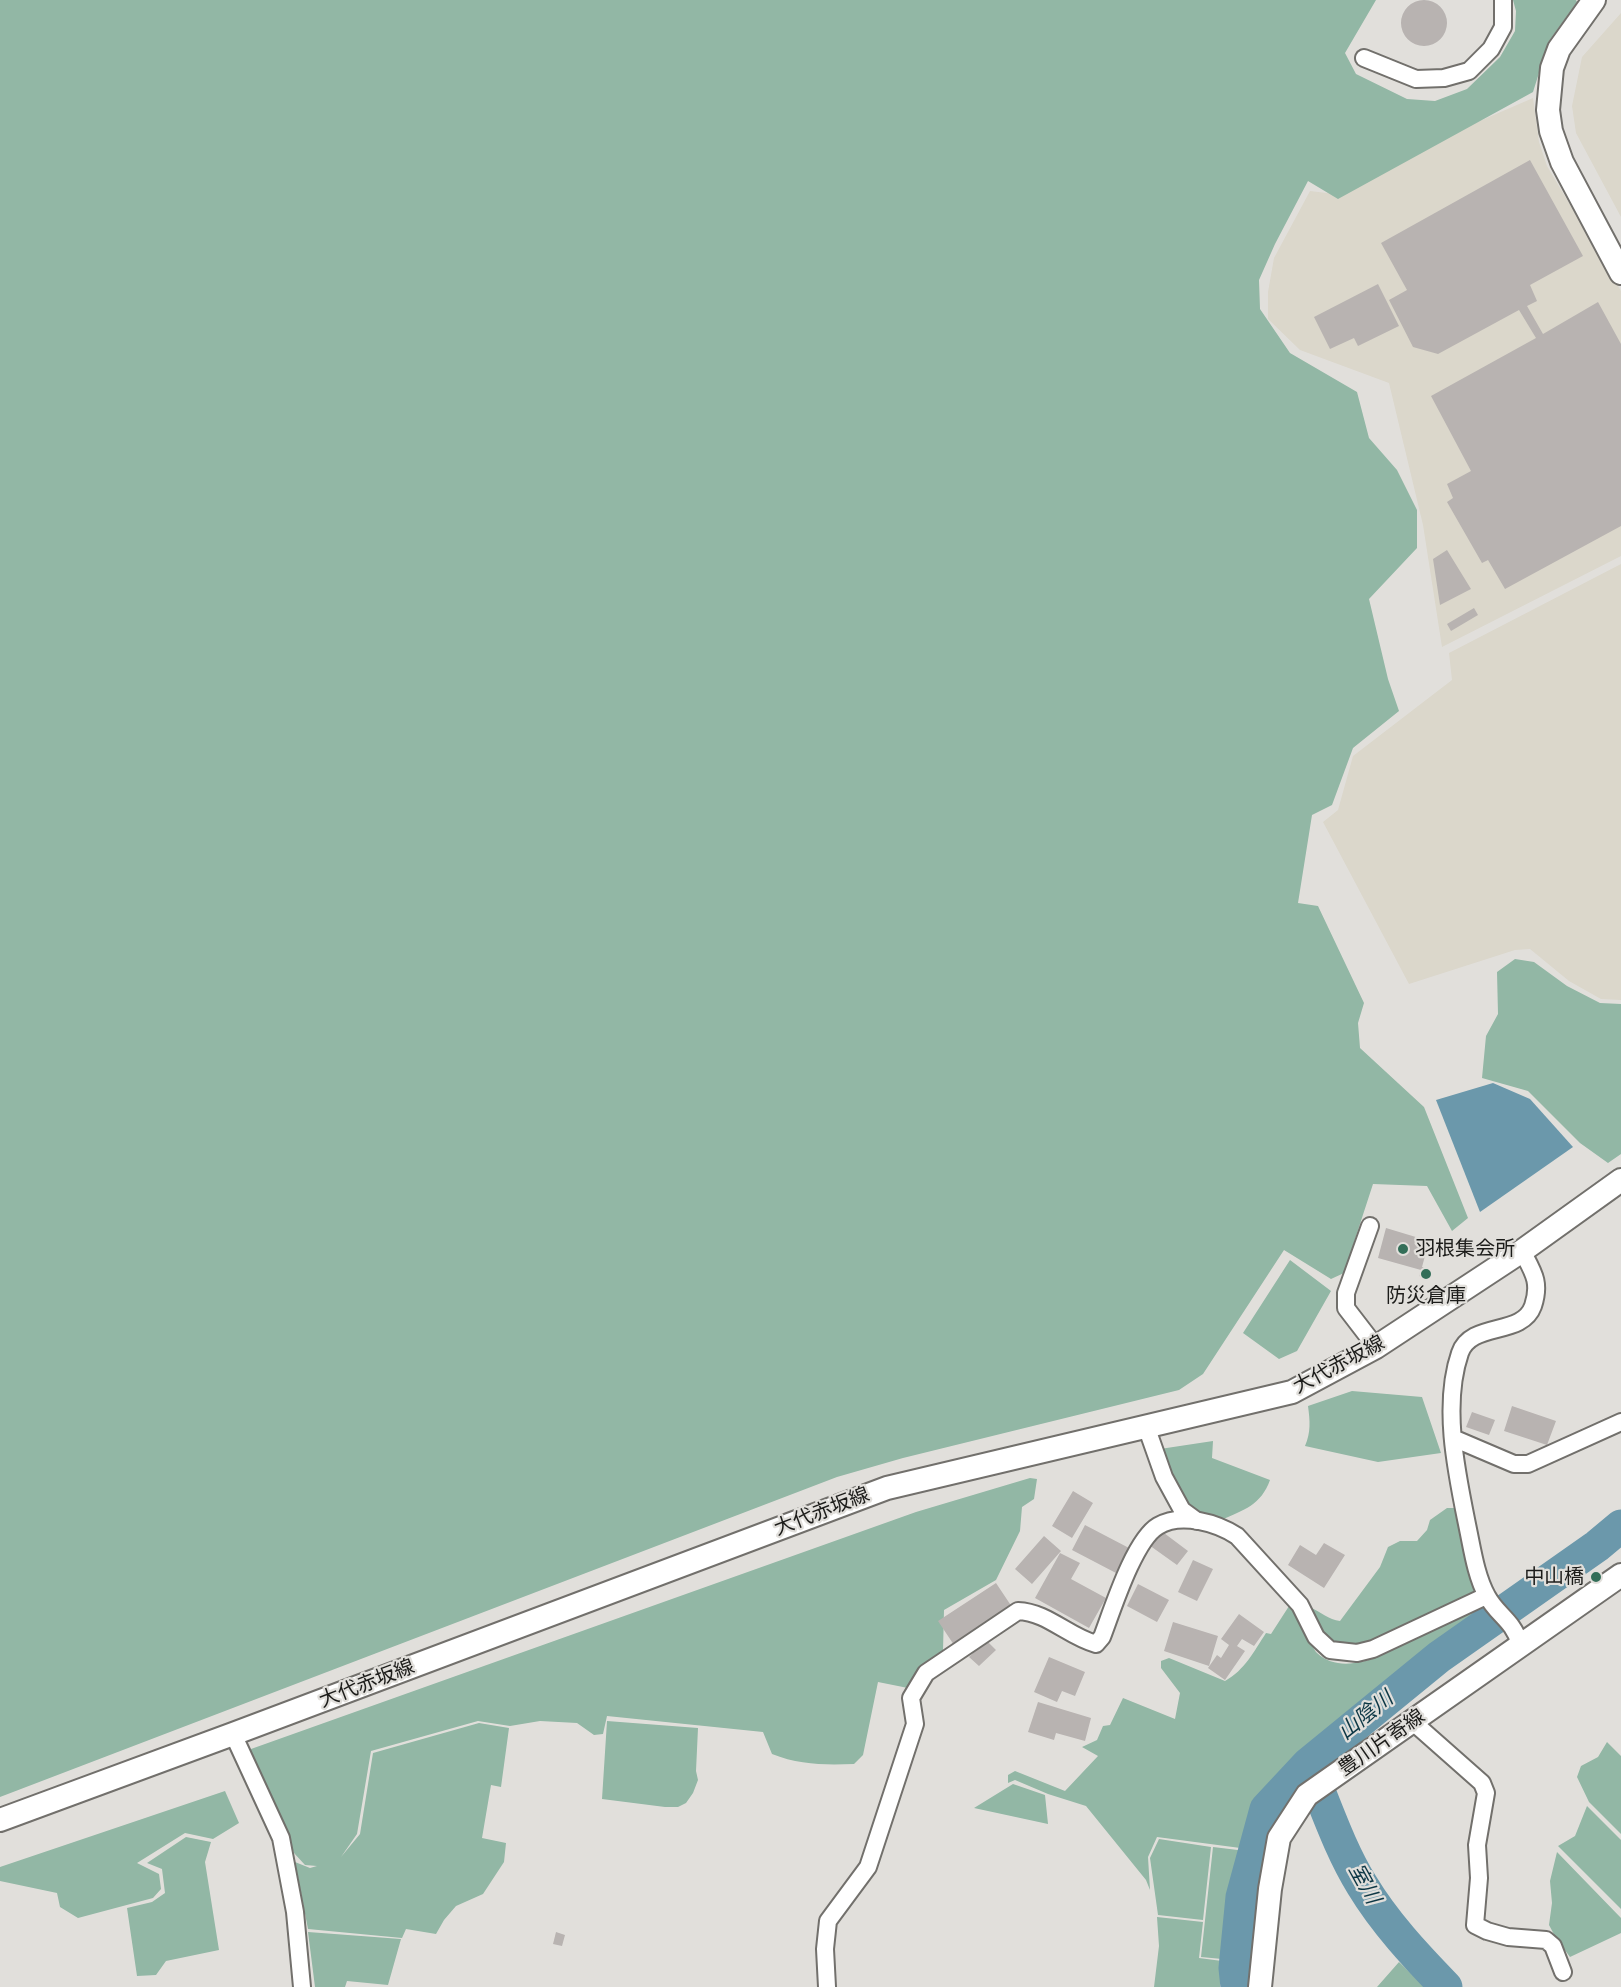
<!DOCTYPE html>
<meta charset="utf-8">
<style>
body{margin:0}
canvas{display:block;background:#e1dfdb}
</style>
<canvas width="1621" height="1987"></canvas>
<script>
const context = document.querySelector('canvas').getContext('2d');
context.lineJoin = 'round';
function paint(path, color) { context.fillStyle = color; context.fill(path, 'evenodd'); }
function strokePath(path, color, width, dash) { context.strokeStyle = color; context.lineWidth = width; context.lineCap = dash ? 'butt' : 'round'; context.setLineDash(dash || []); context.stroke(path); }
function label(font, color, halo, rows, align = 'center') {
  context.font = font + ' Lora,"Noto Sans JP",serif'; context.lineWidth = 4.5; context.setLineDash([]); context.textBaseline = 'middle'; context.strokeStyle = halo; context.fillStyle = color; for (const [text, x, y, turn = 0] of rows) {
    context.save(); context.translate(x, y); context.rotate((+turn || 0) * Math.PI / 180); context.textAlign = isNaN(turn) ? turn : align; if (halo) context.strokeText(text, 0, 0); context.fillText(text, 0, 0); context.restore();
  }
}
const built = new Path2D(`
 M 1621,13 L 1621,217 L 1576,133 L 1572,106 L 1582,57 Z
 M 1533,98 L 1539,142 L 1547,166 L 1621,291 L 1621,556 L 1442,647 L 1423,525 L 1389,383 L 1300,350 L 1268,319 L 1268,292 L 1274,258 L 1310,191 L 1335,194 L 1466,127 Z
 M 1621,564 L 1621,1000 L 1601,999 L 1569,981 L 1530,949 L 1515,950 L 1409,984 L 1323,822 L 1338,810 L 1353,756 L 1452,680 L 1449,653 Z`);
const green = new Path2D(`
 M 0,0 L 1376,0 L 1345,53 L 1356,74 L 1407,99 L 1435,101 L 1467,89 L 1500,57 L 1515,31 L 1516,11 L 1513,0 L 1576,0 L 1577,2 L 1549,41 L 1533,92 L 1338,199 L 1308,181 L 1275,244 L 1259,280 L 1260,309 L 1290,353 L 1357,392 L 1369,438 L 1397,470 L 1417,510 L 1417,548 L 1369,599 L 1388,679 L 1399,711 L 1353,748 L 1332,805 L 1312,815 L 1298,903 L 1318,906 L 1364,1003 L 1358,1023 L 1360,1048 L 1424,1107 L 1468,1218 L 1452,1231 L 1427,1186 L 1373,1184 L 1344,1273 L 1331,1279 L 1284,1250 L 1203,1374 L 1179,1390 L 903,1458 L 837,1477 L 0,1797 Z
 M 1515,959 L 1534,962 L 1567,986 L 1600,1003 L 1621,1004 L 1621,1154 L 1608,1163 L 1580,1143 L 1528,1091 L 1482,1078 L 1486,1036 L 1498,1014 L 1497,972 Z
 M 1290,1260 L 1331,1291 L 1297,1351 L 1279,1359 L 1243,1333 Z
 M 1352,1391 L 1422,1397 L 1441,1453 L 1378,1462 L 1305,1446 C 1311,1432 1310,1421 1308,1406 Z
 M 1213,1441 L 1212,1458 L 1270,1480 C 1261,1505 1244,1510 1221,1520 L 1201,1514 L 1184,1501 L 1160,1449 Z
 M 1030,1478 L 1037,1479 L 1034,1499 L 1022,1507 L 1020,1531 L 996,1580 L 944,1610 L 943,1651 L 920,1669 L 908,1688 L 878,1682 L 863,1755 L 854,1764 C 825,1765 799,1765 772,1754 L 763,1732 L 607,1716 L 603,1734 L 594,1735 L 577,1723 L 540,1721 L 510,1726 L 478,1721 L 371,1751 L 357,1834 L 341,1857 L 360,1834 L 373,1753 L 479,1723 L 509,1728 L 501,1787 L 491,1785 L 482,1838 L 506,1843 L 504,1862 L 483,1894 L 456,1906 L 444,1920 L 436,1934 L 406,1929 L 402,1938 L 308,1929 L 295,1862 L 310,1868 L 317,1866 L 305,1865 L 294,1853 L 272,1796 L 251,1756 L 251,1749 L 916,1512 Z
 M 1447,1508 L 1459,1508 L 1480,1594 L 1372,1644 L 1354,1647 L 1329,1644 L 1309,1607 C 1320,1611 1329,1620 1340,1621 L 1380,1567 L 1388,1547 L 1400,1541 L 1417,1541 L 1427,1530 L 1430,1520 Z
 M 1291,1603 C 1295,1612 1312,1648 1317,1653 C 1334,1669 1358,1664 1378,1657 L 1485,1605 L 1486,1610 L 1366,1704 L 1305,1756 L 1263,1805 L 1248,1849 L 1157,1837 L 1148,1857 L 1150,1890 L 1146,1880 L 1086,1806 L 1048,1794 L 1015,1780 L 1008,1783 L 1008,1775 L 1015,1771 L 1065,1791 L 1098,1756 L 1082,1747 L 1097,1740 L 1103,1726 L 1110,1725 L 1123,1698 L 1175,1719 L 1180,1693 L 1161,1668 L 1161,1661 L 1169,1658 L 1225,1681 C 1245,1670 1254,1651 1266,1633 L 1271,1634 Z
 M 607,1721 L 698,1728 L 696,1771 L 698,1780 L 693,1793 L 686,1803 L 678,1807 L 665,1807 L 602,1799 Z
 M 1607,1742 L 1621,1756 L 1621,1834 L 1589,1802 L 1577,1777 L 1581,1766 L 1598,1757 Z
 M 1013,1784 L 1045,1795 L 1048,1824 L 974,1808 Z
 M 225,1791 L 239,1823 L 213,1839 L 185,1833 L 137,1863 L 159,1874 L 161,1889 L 153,1898 L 78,1918 L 60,1907 L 57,1893 L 0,1881 L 0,1867 Z
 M 1587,1806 L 1621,1840 L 1621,1909 L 1558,1846 L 1575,1836 Z
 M 186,1837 L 211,1842 L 205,1862 L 219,1950 L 166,1961 L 156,1975 L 137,1976 L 127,1908 L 152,1902 L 165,1893 L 162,1869 L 147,1863 Z
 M 1159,1839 L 1211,1847 L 1203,1920 L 1158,1915 L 1150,1858 Z
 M 1213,1847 L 1246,1851 L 1226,1920 L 1222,1959 L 1201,1957 Z
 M 1557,1852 L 1621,1918 L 1621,1933 L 1570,1957 L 1556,1938 L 1549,1925 L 1552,1903 L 1550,1881 Z
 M 1157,1917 L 1203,1922 L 1199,1958 L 1222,1961 L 1220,1987 L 1154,1987 L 1159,1946 Z
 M 308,1932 L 401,1939 L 388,1985 L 347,1981 L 345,1987 L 315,1987 Z
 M 1399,1962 L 1425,1987 L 1377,1987 Z`);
const water = new Path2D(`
 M 1493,1083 L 1530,1099 L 1573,1147 L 1480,1212 L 1436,1100 Z`);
const river = new Path2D(`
 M 1308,1764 C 1325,1804 1339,1848 1362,1885 C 1385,1923 1415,1955 1446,1987
 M 1237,1987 L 1235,1968 L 1242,1897 L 1266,1809 L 1308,1764 L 1439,1657 L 1597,1546 L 1621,1526`);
const building = new Path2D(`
 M1401 23a23 23 0 1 1 46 0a23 23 0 1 1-46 0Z
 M 1530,160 L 1583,256 L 1530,285 L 1537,301 L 1527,306 L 1543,334 L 1598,302 L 1621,344 L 1621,526 L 1505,589 L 1488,560 L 1482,563 L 1447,502 L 1453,498 L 1447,484 L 1471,471 L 1431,396 L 1536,338 L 1519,310 L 1438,354 L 1413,347 L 1389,300 L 1407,290 L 1381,243 Z
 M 1378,284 L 1399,326 L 1358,346 L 1354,338 L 1330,349 L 1314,317 Z
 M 1447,550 L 1471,589 L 1440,605 L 1433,559 Z
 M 1474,608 L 1478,615 L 1451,631 L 1447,624 Z
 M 1386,1228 L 1429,1241 L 1422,1267 L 1432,1271 L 1429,1280 L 1419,1276 L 1421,1270 L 1378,1258 Z
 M 1512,1406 L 1556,1421 L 1547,1445 L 1504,1431 Z
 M 1472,1412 L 1495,1420 L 1489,1435 L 1466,1427 Z
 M 1073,1491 L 1093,1503 L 1072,1538 L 1052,1526 Z
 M 1085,1525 L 1129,1548 L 1116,1573 L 1072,1550 Z
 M 1160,1530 L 1188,1551 L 1177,1565 L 1149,1545 Z
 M 1044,1536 L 1061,1551 L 1032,1584 L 1015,1569 Z
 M 1324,1543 L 1345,1555 L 1324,1588 L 1288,1565 L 1300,1545 L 1316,1555 Z
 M 1060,1553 L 1080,1563 L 1071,1579 L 1106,1598 L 1089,1628 L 1035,1598 Z
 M 1193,1560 L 1213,1569 L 1197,1601 L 1178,1592 Z
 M 996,1583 L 1012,1607 L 954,1645 L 938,1621 Z
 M 1138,1584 L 1169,1600 L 1157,1622 L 1127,1606 Z
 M 1239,1614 L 1264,1632 L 1254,1646 L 1242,1639 L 1237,1646 L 1245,1651 L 1225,1680 L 1208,1668 L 1217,1655 L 1221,1658 L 1229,1645 L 1221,1639 Z
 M 1173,1622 L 1218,1636 L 1209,1666 L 1164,1651 Z
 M 986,1640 L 996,1650 L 979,1666 L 969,1657 Z
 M 1049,1657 L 1085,1672 L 1075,1696 L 1062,1691 L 1057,1702 L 1034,1692 Z
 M 1038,1702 L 1091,1718 L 1085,1741 L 1056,1733 L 1054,1740 L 1028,1732 Z
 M 556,1932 L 565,1935 L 562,1946 L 553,1944 Z`);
const street = new Path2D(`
 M 1364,58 L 1416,79 L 1444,78 L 1469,71 L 1491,49 L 1503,27 L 1503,0
 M 1370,1226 L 1346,1293 L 1346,1308 L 1376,1347
 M 1146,1426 L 1164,1477 L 1182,1510 L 1197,1521
 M 1453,1438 L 1514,1464 L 1528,1464 L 1621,1422
 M 1520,1644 C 1513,1620 1497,1615 1487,1596 C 1477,1578 1473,1554 1469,1534 C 1458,1479 1441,1408 1460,1353 C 1471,1321 1522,1337 1533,1306 C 1541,1282 1533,1272 1522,1251
 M 1413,1722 L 1482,1783 L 1486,1793 L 1477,1845 L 1479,1878 L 1475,1925 L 1487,1931 L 1508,1937 L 1546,1940 L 1553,1946 L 1563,1972
 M 233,1734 L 281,1838 L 295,1912 L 302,1987
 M 827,1987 L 825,1949 L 828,1921 L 868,1867 L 915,1724 L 911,1698 L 926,1673 L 1018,1611 C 1047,1612 1069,1637 1096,1644 L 1102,1637 C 1112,1611 1134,1540 1158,1526 C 1181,1512 1217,1523 1237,1536 L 1300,1605 L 1316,1637 L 1330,1650 L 1357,1653 L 1373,1649 L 1486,1596`);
const secondary = new Path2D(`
 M 1594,0 L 1559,49 L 1552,68 L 1548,110 L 1551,131 L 1562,162 L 1621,273
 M 0,1820 L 233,1734 L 887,1488 L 1292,1392 L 1376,1347 L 1522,1251 L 1621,1180
 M 1260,1987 L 1270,1889 L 1279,1838 L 1307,1795 L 1621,1575`);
const markers = [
 [1403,1249,6,"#336e58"],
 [1426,1274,6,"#336e58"],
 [1596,1577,6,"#336e58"]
];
const poiNames = [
 ["羽根集会所",1415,1249],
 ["防災倉庫",1426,1296,"center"],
 ["中山橋",1584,1577,"right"]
];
const streetNames = [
 ["大代赤坂線",1339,1365,-28],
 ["大代赤坂線",822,1512,-21],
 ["大代赤坂線",367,1684,-21],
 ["豊川片寄線",1382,1743,-35]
];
const waterNames = [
 ["山陰川",1366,1716,-39],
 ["室川",1364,1884,61]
];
paint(built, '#dbd7cb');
paint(green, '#92b7a5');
paint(water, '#6b98ab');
strokePath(river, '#6b98ab', 33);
paint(building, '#b8b3b1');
strokePath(street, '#72706c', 20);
strokePath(secondary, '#72706c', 26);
strokePath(street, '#fff', 16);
strokePath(secondary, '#fff', 22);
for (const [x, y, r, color] of markers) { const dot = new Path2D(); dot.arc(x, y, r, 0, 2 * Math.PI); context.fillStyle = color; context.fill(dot); strokePath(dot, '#e1dfdb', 2); }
label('20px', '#1c1c1a', '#e1dfdb', poiNames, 'left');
label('20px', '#1c1c1a', '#e1dfdb', streetNames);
label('italic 21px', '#0d3745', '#e1dfdb', waterNames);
</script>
